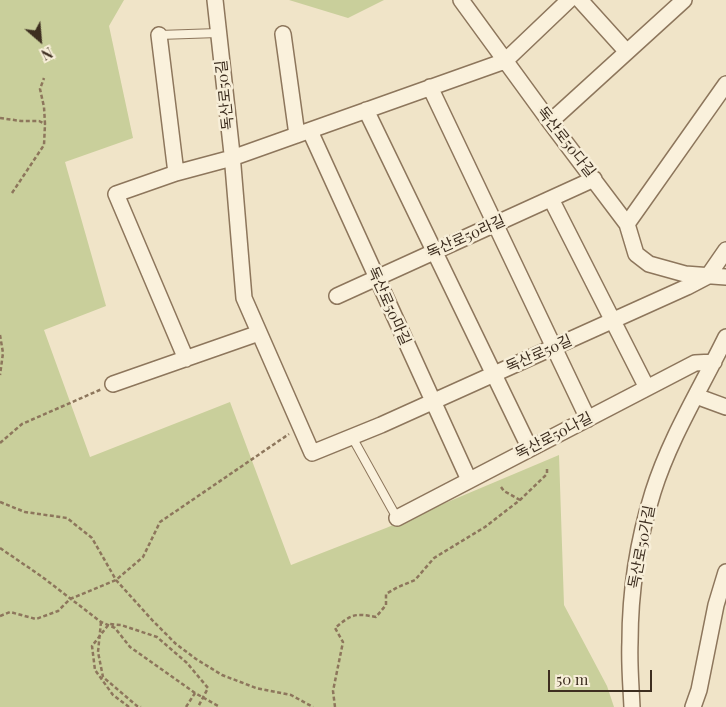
<!DOCTYPE html>
<meta charset="utf-8">
<style>
body{margin:0}
#map{position:relative;width:726px;height:707px;overflow:hidden;background:#f0e4c8;font-family:"Playfair Display",serif}
canvas{display:block}
.north{position:absolute;left:15px;top:15px;width:50px;height:50px;-webkit-text-stroke:4px #f7eed8;paint-order:stroke;rotate:153deg;font-size:14px;font-weight:700;line-height:20px;text-align:center;color:#3d2e20}
.north::after{content:'';display:block;margin:auto;width:18px;height:22px;background:#3d2e20;clip-path:polygon(50% 0,100% 100%,50% 72%,0 100%)}
.scale{position:absolute;left:548px;top:670px;width:104px;height:22px;box-sizing:border-box;border:2px solid #3d2e20;border-top:0;padding-left:6px;font-size:15px;line-height:18px;white-space:nowrap;color:#3d2e20;-webkit-text-stroke:4px #f7eed8;paint-order:stroke}
</style>
<div id="map">
<canvas width="726" height="707"></canvas>
<div class="north">N</div>
<div class="scale">50 m</div>
</div>
<script>
const context = document.querySelector('canvas').getContext('2d');
context.lineJoin = 'round';
function paint(path, color) { context.fillStyle = color; context.fill(path, 'evenodd'); }
function strokePath(path, color, width, dash) { context.strokeStyle = color; context.lineWidth = width; context.lineCap = dash ? 'butt' : 'round'; context.setLineDash(dash || []); context.stroke(path); }
function label(font, color, halo, rows, align = 'center') {
  context.font = font + ' "Playfair Display","Noto Sans KR",serif'; context.lineWidth = 5; context.setLineDash([]); context.textBaseline = 'middle'; context.strokeStyle = halo; context.fillStyle = color; for (const [text, x, y, turn = 0] of rows) {
    context.save(); context.translate(x, y); context.rotate((+turn || 0) * Math.PI / 180); context.textAlign = isNaN(turn) ? turn : align; if (halo) context.strokeText(text, 0, 0); context.fillText(text, 0, 0); context.restore();
  }
}
const green = new Path2D(`
 M 0,0 L 124,0 L 109,26 L 133,138 L 65,162 L 106,306 L 44,330 L 90,457 L 230,402 L 291,565 L 386,528 L 559,455 L 564,605 L 607,686 L 614,707 L 0,707 Z
 M 289,0 L 384,0 L 348,18 Z`);
const path = new Path2D(`
 M 0,118 L 21,121 L 39,121 L 45,124 L 44,107 L 40,89 L 44,78
 M 12,193 L 44,145 L 45,124
 M 0,335 L 3,353 L 0,375
 M 0,443 L 22,424 L 102,389
 M 501,487 L 504,491 L 520,500
 M 0,502 L 25,512 L 67,518 L 92,538 L 116,580 L 153,621 L 176,644 L 196,659 L 222,675 L 256,688 L 291,695 L 313,707
 M 0,548 L 41,576 L 101,622 L 115,628 L 130,647 L 195,693 L 220,707
 M 0,616 L 10,612 L 36,619 L 58,611 L 70,599 L 116,580 L 143,557 L 160,522 L 289,434
 M 101,622 L 98,652 L 103,677 L 137,706 L 141,707
 M 129,707 L 113,695 L 95,670 L 92,646 L 109,624 L 121,625 L 157,637 L 187,663 L 208,688 L 198,707
 M 186,707 L 195,693
 M 335,707 L 333,691 L 343,642 L 335,628 C 352,614 354,613 376,617 L 386,605 L 386,594 L 398,587 L 415,580 L 434,558 L 485,527 L 520,500 L 547,474 L 547,469`);
const service = new Path2D(`
 M 159,35 L 218,33
 M 352,437 L 397,518`);
const minor = new Path2D(`
 M 215,0 L 232,154 L 244,298 L 312,453 L 381,425 L 687,287 L 708,276 L 726,250
 M 461,0 L 550,122 L 627,224 L 636,254 L 649,264 L 685,274 L 726,277
 M 580,0 L 627,52
 M 283,34 L 297,135
 M 159,35 L 176,173
 M 430,87 L 588,419
 M 366,110 L 530,449
 M 550,122 L 684,0
 M 310,131 L 469,480
 M 551,199 L 647,388
 M 627,224 L 726,84
 M 337,296 L 594,179
 M 186,359 L 116,194 L 176,173 L 232,158 L 505,61 L 569,0
 M 113,384 L 259,333
 M 696,396 L 726,407
 M 397,518 L 695,363 L 714,362
 M 632,707 C 631,685 629,664 630,642 C 630,592 638,540 653,492 C 670,438 701,388 726,337
 M 693,707 L 699,690 L 716,605 L 726,572`);
const streetNames = [
 ["독산로50길",225,95,-96],
 ["독산로50다길",566,142,52],
 ["독산로50라길",466,237,-24],
 ["독산로50마길",389,306,66],
 ["독산로50길",539,354,-24],
 ["독산로50나길",554,436,-27],
 ["독산로50가길",642,547,-79]
];
paint(green, '#c9cf9b');
strokePath(service, '#8d765c', 10);
strokePath(minor, '#8d765c', 18);
strokePath(path, '#8d765c', 2.5, [4, 2.5]);
strokePath(service, '#faf1dc', 8);
strokePath(minor, '#faf1dc', 15);
label('15px', '#3d2e20', '#f7eed8', streetNames);
</script>
